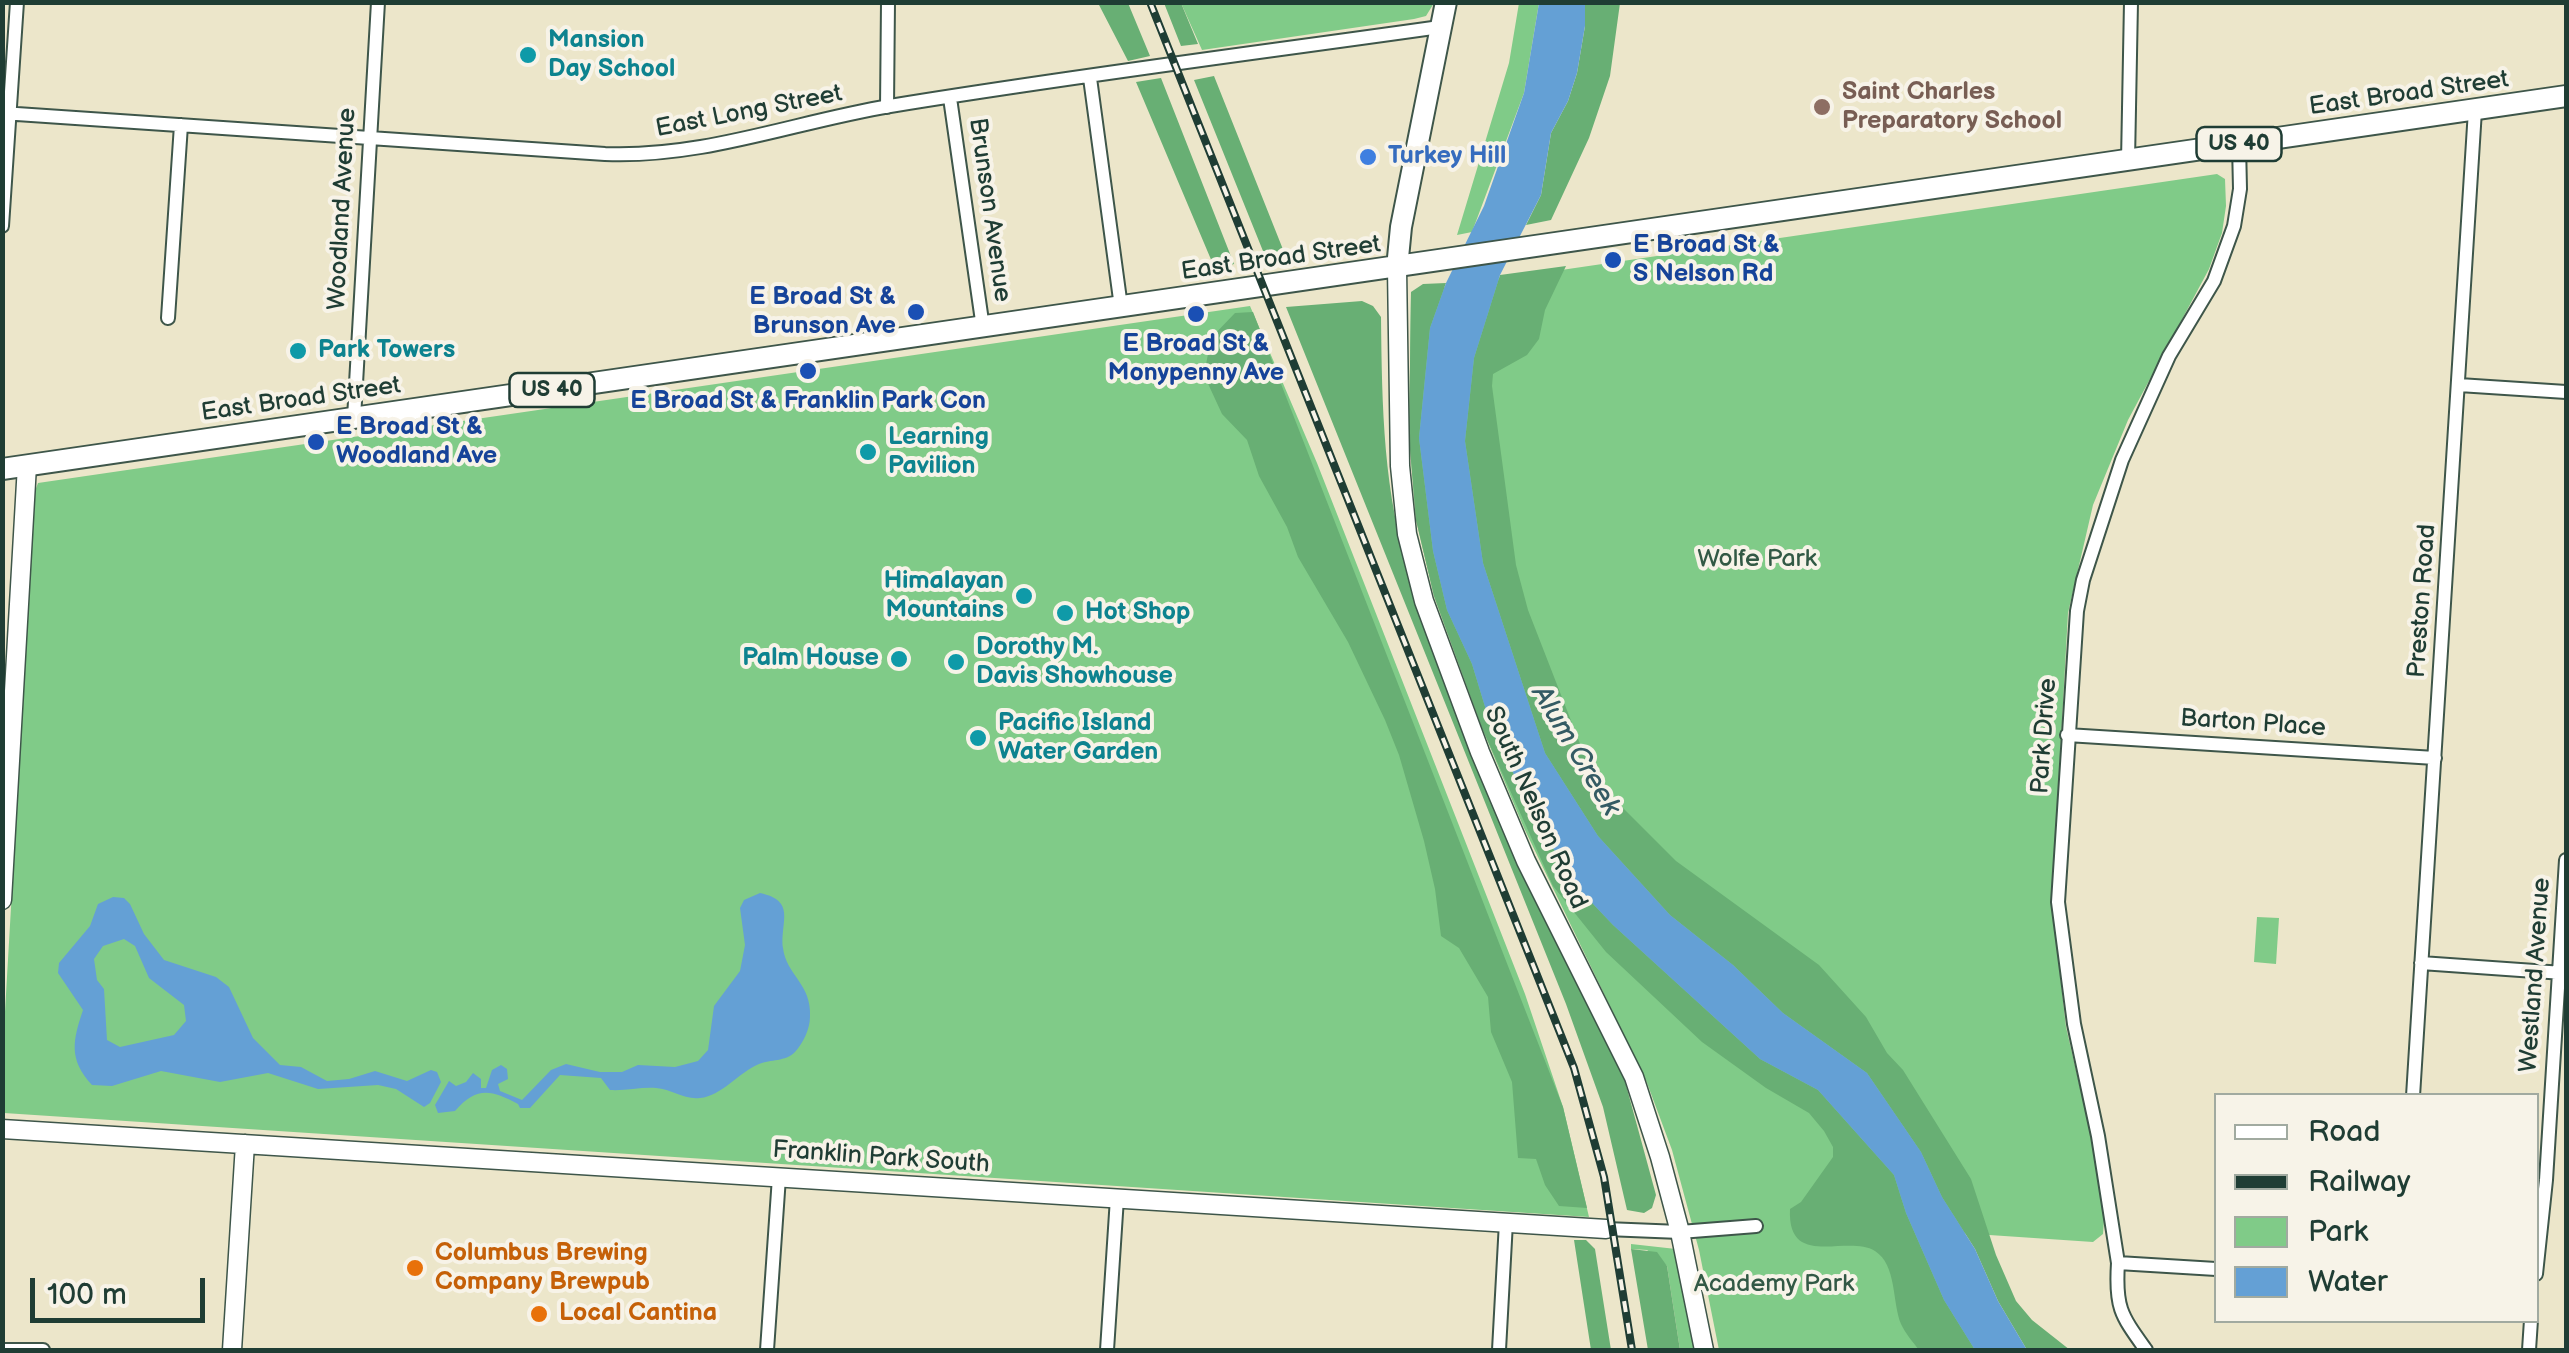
<!DOCTYPE html>
<style>
body{margin:0}
#map{position:relative;width:2569px;height:1353px;overflow:hidden;background:#ece6ca;font-family:"Balsamiq Sans",sans-serif}
canvas{display:block}
.frame{position:absolute;inset:0;border:5px solid #1f3d34;pointer-events:none}
.legend{position:absolute;left:2214px;top:1093px;width:325px;height:230px;box-sizing:border-box;background:#f7f3e8;border:2px solid #a1aaa0;margin:0;padding:12px 18px;list-style:none;font-size:30px;color:#1f3d34}
.legend li{display:flex;align-items:center;gap:20px;height:50px}
.legend b{width:50px;border:2px solid #a1aaa0}
.scale{position:absolute;left:30px;top:1278px;width:175px;height:45px;box-sizing:border-box;border:5px solid #1f3d34;border-top:0;padding-left:12px;font-size:30px;line-height:35px;white-space:nowrap;color:#1f3d34;-webkit-text-stroke:8px #f7f3e8;paint-order:stroke}
</style>
<div id="map">
<canvas width="2569" height="1353"></canvas>
<div class="frame"></div>
<ul class="legend">
<li><b style="height:12px;background:#fff"></b>Road</li>
<li><b style="height:12px;background:#1f3d34"></b>Railway</li>
<li><b style="height:28px;background:#80cb88"></b>Park</li>
<li><b style="height:28px;background:#64a0d5"></b>Water</li>
</ul>
<div class="scale">100 m</div>
</div>
<script>
const context = document.querySelector('canvas').getContext('2d');
context.lineJoin = 'round';
function paint(path, color) { context.fillStyle = color; context.fill(path, 'evenodd'); }
function strokePath(path, color, width, dash) { context.strokeStyle = color; context.lineWidth = width; context.lineCap = dash ? 'butt' : 'round'; context.setLineDash(dash || []); context.stroke(path); }
function label(font, color, halo, rows, align = 'center') {
  context.font = font + ' "Balsamiq Sans",sans-serif'; context.lineWidth = 8; context.setLineDash([]); context.textBaseline = 'middle'; context.strokeStyle = halo; context.fillStyle = color; for (const [text, x, y, turn = 0] of rows) {
    context.save(); context.translate(x, y); context.rotate((+turn || 0) * Math.PI / 180); context.textAlign = isNaN(turn) ? turn : align; if (halo) context.strokeText(text, 0, 0); context.fillText(text, 0, 0); context.restore();
  }
}
const green = new Path2D(`
 M 1181,3 L 1434,3 L 1426,16 L 1414,19 L 1202,50 Z
 M 1519,3 L 1539,3 L 1524,93 L 1472,232 L 1457,235 L 1509,63 Z
 M 2217,174 L 2225,179 L 2226,206 L 2222,233 L 2209,269 L 2128,420 L 2093,505 L 2068,613 L 2052,903 L 2066,1027 L 2100,1174 L 2105,1207 L 2103,1234 L 2093,1242 L 1945,1232 L 2002,1350 L 1719,1350 L 1699,1250 L 1672,1150 L 1647,1083 L 1524,828 L 1482,728 L 1434,596 L 1416,520 L 1409,437 L 1411,292 Z
 M 1250,306 L 1317,463 L 1525,994 L 1563,1107 L 1589,1217 L 4,1113 L 3,1046 L 35,491 L 38,483 Z
 M 2257,917 L 2279,918 L 2276,964 L 2254,962 Z
 M 1631,1244 L 1676,1249 L 1698,1350 L 1680,1350 L 1667,1266 L 1647,1250 L 1631,1249 Z`);
const forest = new Path2D(`
 M 1098,3 L 1128,3 L 1150,56 L 1128,61 Z
 M 1164,3 L 1181,3 L 1198,44 L 1181,46 Z
 M 1585,3 L 1620,3 L 1610,76 L 1589,138 L 1551,220 L 1526,225 L 1541,195 L 1551,133 L 1568,101 L 1577,73 L 1585,26 Z
 M 1214,76 L 1286,257 L 1267,261 L 1194,80 Z
 M 1161,78 L 1234,264 L 1215,269 L 1136,82 Z
 M 1566,266 L 1545,310 L 1539,339 L 1527,355 L 1493,374 L 1492,386 L 1516,565 L 1528,610 L 1591,772 L 1613,798 L 1676,861 L 1819,965 L 1866,1017 L 1887,1053 L 1903,1070 L 1971,1179 L 1996,1255 L 2016,1301 L 2032,1320 L 2070,1350 L 2027,1350 L 1998,1301 L 1975,1249 L 1942,1197 L 1921,1152 L 1867,1073 L 1783,1013 L 1733,965 L 1670,915 L 1598,836 L 1545,753 L 1483,563 L 1465,441 L 1474,358 L 1500,275 Z
 M 1446,283 L 1430,328 L 1419,438 L 1433,551 L 1447,610 L 1472,664 L 1493,733 L 1541,828 L 1575,885 L 1613,925 L 1760,1059 L 1818,1090 L 1894,1175 L 1906,1213 L 1944,1300 L 1975,1350 L 1919,1350 C 1913,1342 1905,1333 1901,1324 C 1892,1302 1897,1265 1875,1251 C 1847,1234 1787,1270 1790,1209 L 1801,1202 L 1833,1157 L 1833,1147 L 1824,1131 L 1809,1113 L 1766,1088 L 1702,1042 L 1606,952 L 1553,886 L 1482,728 L 1434,596 L 1416,520 L 1409,437 L 1411,292 L 1423,284 Z
 M 1362,301 L 1373,306 L 1381,317 C 1382,406 1383,494 1411,578 L 1623,1074 L 1656,1195 L 1652,1208 L 1644,1213 L 1627,1210 L 1603,1107 L 1566,1004 L 1286,307 Z
 M 1253,312 L 1563,1107 L 1587,1208 L 1559,1206 L 1545,1185 L 1536,1159 L 1518,1158 L 1512,1082 L 1491,1032 L 1488,997 L 1459,948 L 1441,936 L 1435,889 L 1424,841 L 1399,755 L 1385,720 L 1348,642 L 1298,557 L 1287,527 L 1259,476 L 1247,440 L 1222,414 L 1204,375 L 1211,338 L 1235,313 Z
 M 1574,1240 L 1586,1240 L 1595,1249 L 1611,1350 L 1591,1350 Z
 M 1631,1249 L 1657,1252 L 1667,1266 L 1680,1350 L 1648,1350 Z`);
const water = new Path2D(`
 M 1539,3 L 1585,3 L 1585,26 L 1577,73 L 1568,101 L 1551,133 L 1541,195 L 1500,275 L 1474,358 L 1465,441 L 1483,563 L 1545,753 L 1598,836 L 1670,915 L 1733,965 L 1783,1013 L 1867,1073 L 1921,1152 L 1942,1197 L 1975,1249 L 1998,1301 L 2027,1350 L 1975,1350 L 1944,1300 L 1906,1213 L 1894,1175 L 1818,1090 L 1760,1059 L 1613,925 L 1575,885 L 1541,828 L 1493,733 L 1472,664 L 1447,610 L 1433,551 L 1419,438 L 1430,328 L 1446,283 L 1484,206 L 1524,93 Z
 M 760,893 C 797,901 780,922 783,948 C 786,975 812,984 810,1017 C 810,1029 803,1043 795,1052 C 785,1062 771,1059 759,1064 C 739,1072 722,1096 700,1098 C 684,1100 672,1089 656,1088 C 641,1087 625,1091 610,1090 L 601,1078 L 560,1075 L 530,1108 L 520,1108 L 518,1104 C 491,1090 477,1086 455,1111 L 438,1113 L 435,1105 L 449,1081 L 456,1086 L 466,1082 L 473,1073 L 481,1079 L 481,1088 L 486,1088 L 492,1070 L 501,1065 L 507,1069 L 508,1079 L 498,1084 L 500,1091 L 522,1100 L 551,1070 L 566,1064 L 600,1072 L 622,1072 L 638,1065 L 675,1067 L 698,1061 L 708,1050 L 714,1006 L 740,971 L 745,945 L 740,908 L 744,900 Z
 M 113,897 L 124,898 L 130,904 L 144,934 L 164,960 L 216,977 L 229,987 L 253,1038 L 280,1065 L 301,1067 L 327,1081 L 349,1079 L 375,1071 L 407,1081 L 431,1070 L 437,1072 L 441,1082 L 430,1103 L 424,1107 L 396,1089 L 378,1085 L 318,1089 L 268,1073 L 220,1082 L 161,1071 L 112,1086 L 92,1085 C 68,1059 73,1040 83,1010 L 58,973 L 59,963 L 90,926 L 98,904 ZM 124,939 L 135,946 L 149,978 L 184,1005 L 186,1021 L 174,1035 L 120,1047 L 107,1040 L 104,989 L 97,980 L 94,959 L 103,946 Z`);
const street = new Path2D(`
 M 1090,78 L 1121,307
 M 950,98 L 983,328
 M 887,107 L 888,2
 M 2,113 L 605,154 C 704,158 794,122 890,106 C 1072,76 1256,53 1440,27
 M 2128,161 L 2131,2
 M 2,226 L 17,2
 M 168,318 L 181,125
 M 2459,385 L 2566,392
 M 354,418 L 378,2
 M 2067,735 L 2435,758
 M 2421,963 L 2563,973
 M 2413,1096 L 2475,110
 M 1606,1229 L 1680,1232 L 1756,1226
 M 2118,1263 L 2216,1269
 M 2536,1274 L 2546,1180 L 2566,860
 M 2,1350 L 43,1350
 M 767,1350 L 779,1177
 M 1107,1350 L 1117,1198
 M 1499,1350 L 1506,1222
 M 2146,1350 C 2121,1315 2115,1308 2118,1263 L 2098,1136 L 2074,1024 L 2058,902 L 2077,611 L 2083,580 L 2122,460 L 2169,356 L 2214,281 L 2234,226 L 2240,189 L 2239,144
 M 2529,1350 L 2531,1320`);
const secondary = new Path2D(`
 M 1397,268 L 1400,466 L 1407,534 L 1424,601 L 1480,752 L 1526,861 L 1634,1077 L 1660,1157 L 1680,1232 L 1704,1350
 M 2,900 L 27,465
 M 2,1129 L 1606,1229
 M 232,1350 L 245,1144`);
const primary = new Path2D(`
 M 1397,268 L 1401,227 L 1446,2
 M 2,469 L 2566,96`);
const rail = new Path2D(`
 M 1150,2 L 1574,1068 L 1604,1177 L 1632,1350`);
const markers = [
 [528,55,10,"#0f9aa8"],
 [1822,107,10,"#8d6e63"],
 [1368,157,10,"#3f7fe0"],
 [1613,260,10,"#1a4fb4"],
 [916,312,10,"#1a4fb4"],
 [1196,314,10,"#1a4fb4"],
 [298,351,10,"#0f9aa8"],
 [808,371,10,"#1a4fb4"],
 [316,442,10,"#1a4fb4"],
 [868,452,10,"#0f9aa8"],
 [1024,596,10,"#0f9aa8"],
 [1065,613,10,"#0f9aa8"],
 [899,659,10,"#0f9aa8"],
 [956,662,10,"#0f9aa8"],
 [978,738,10,"#0f9aa8"],
 [415,1268,10,"#e8710a"],
 [539,1314,10,"#e8710a"]
];
const shields = [
 [2239,144,85],
 [552,390,85]
];
const shieldNames = [
 ["US 40",2239,144],
 ["US 40",552,390]
];
const cultureNames = [
 ["Mansion",548,41],
 ["Day School",548,70],
 ["Park Towers",318,351],
 ["Learning",888,438],
 ["Pavilion",888,467],
 ["Himalayan",1004,582,"right"],
 ["Mountains",1004,611,"right"],
 ["Hot Shop",1085,613],
 ["Dorothy M.",976,648],
 ["Davis Showhouse",976,677],
 ["Palm House",879,659,"right"],
 ["Pacific Island",998,724],
 ["Water Garden",998,753]
];
const educationNames = [
 ["Saint Charles",1842,93],
 ["Preparatory School",1842,122]
];
const streetNames = [
 ["East Broad Street",2409,94,-8],
 ["East Long Street",749,112,-11],
 ["Woodland Avenue",343,209,-87],
 ["Brunson Avenue",989,210,82],
 ["East Broad Street",1281,259,-8],
 ["East Broad Street",301,400,-8],
 ["Preston Road",2423,601,-86],
 ["Barton Place",2253,724,4],
 ["Park Drive",2045,736,-86],
 ["South Nelson Road",1535,808,66],
 ["Westland Avenue",2536,975,-86],
 ["Franklin Park South",881,1158,4]
];
const shopNames = [
 ["Turkey Hill",1388,157]
];
const transitNames = [
 ["E Broad St &",1633,246],
 ["S Nelson Rd",1633,275],
 ["E Broad St &",896,298,"right"],
 ["Brunson Ave",896,327,"right"],
 ["E Broad St &",1196,345,"center"],
 ["Monypenny Ave",1196,374,"center"],
 ["E Broad St & Franklin Park Con",808,402,"center"],
 ["E Broad St &",336,428],
 ["Woodland Ave",336,457]
];
const parkNames = [
 ["Wolfe Park",1757,560],
 ["Academy Park",1774,1285]
];
const foodNames = [
 ["Columbus Brewing",435,1254],
 ["Company Brewpub",435,1283],
 ["Local Cantina",559,1314]
];
const waterNames = [
 ["Alum Creek",1575,751,59]
];
paint(green, '#80cb88');
paint(forest, '#68af74');
paint(water, '#64a0d5');
strokePath(street, '#3e564a', 16);
strokePath(secondary, '#3e564a', 21);
strokePath(primary, '#3e564a', 24);
strokePath(street, '#fff', 12);
strokePath(secondary, '#fff', 18);
strokePath(primary, '#fff', 20);
strokePath(rail, '#1f3d34', 8);
strokePath(rail, '#f7f3e8', 4, [11]);
for (const [x, y, r, color] of markers) { const dot = new Path2D(); dot.arc(x, y, r, 0, 2 * Math.PI); context.fillStyle = color; context.fill(dot); strokePath(dot, '#f7f3e8', 4); }
for (const [x, y, w] of shields) { const box = new Path2D(); box.roundRect(x - w / 2, y - 17, w, 34, 8); context.fillStyle = '#f7f3e8'; context.fill(box); strokePath(box, '#1f3d34', 2.5); }
label('bold 22px', '#1f3d34', null, shieldNames);
label('bold 25px', '#0d838f', '#f7f3e8', cultureNames, 'left');
label('bold 25px', '#785e54', '#f7f3e8', educationNames, 'left');
label('25px', '#1f3d34', '#f7f3e8', streetNames);
label('bold 25px', '#366cbe', '#f7f3e8', shopNames, 'left');
label('bold 25px', '#164399', '#f7f3e8', transitNames, 'left');
label('25px', '#325945', '#f7f3e8', parkNames);
label('bold 25px', '#c56008', '#f7f3e8', foodNames, 'left');
label('italic 28px', '#345b64', '#f7f3e8', waterNames);
</script>
